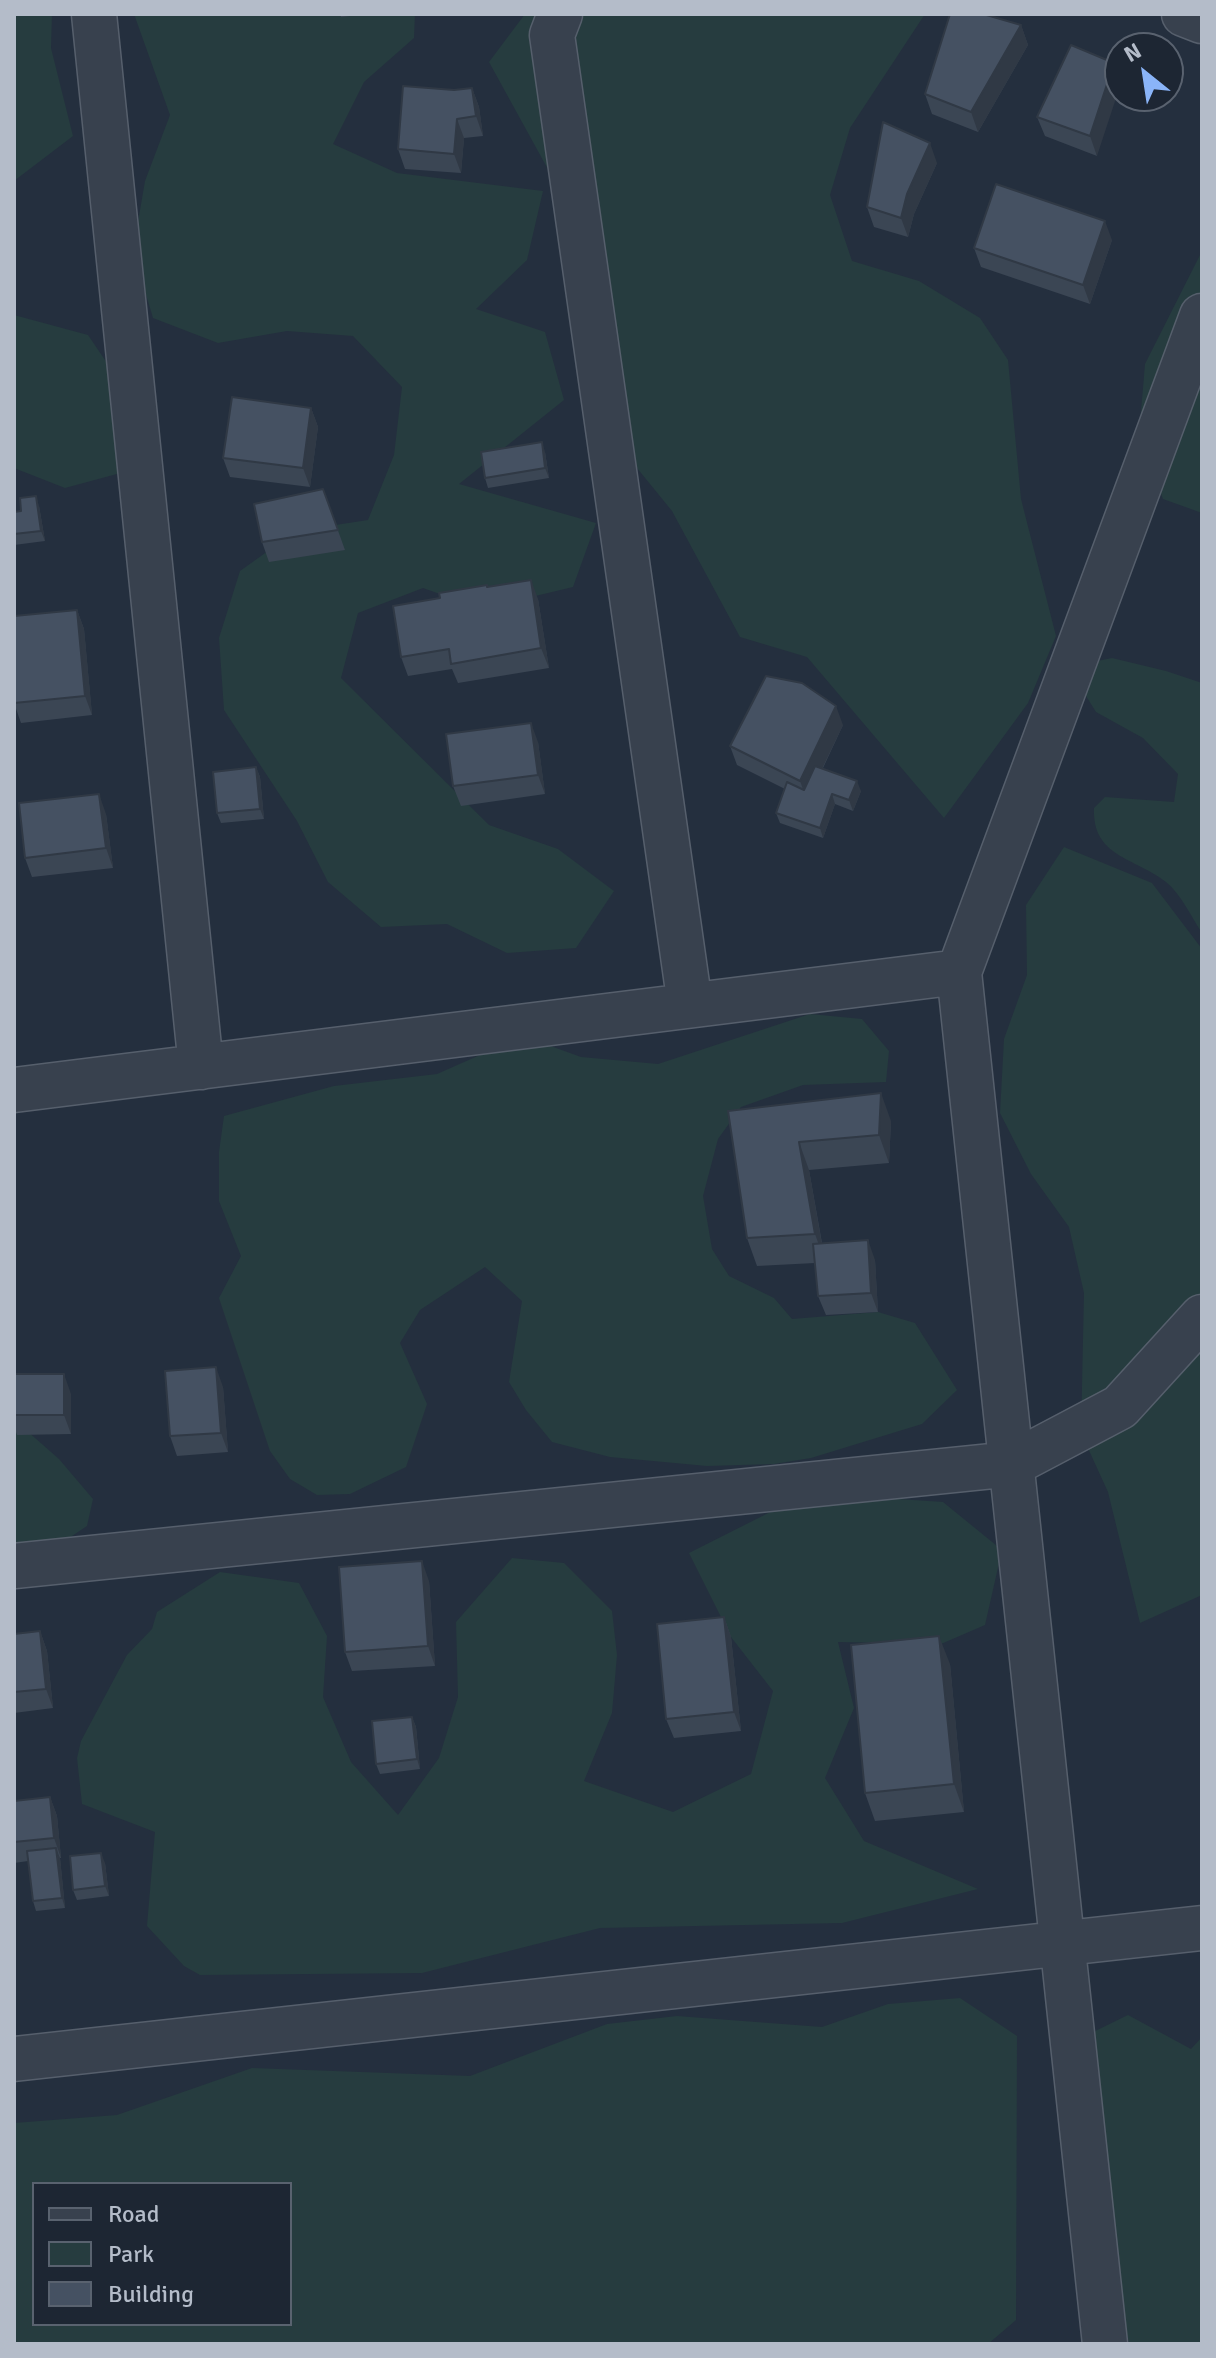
<!DOCTYPE html>
<style>
body{margin:0}
#map{position:relative;width:1216px;height:2358px;overflow:hidden;background:#242f3e;font-family:Signika,sans-serif}
canvas{display:block}
.frame{position:absolute;inset:0;border:16px solid #b4bcc9;pointer-events:none}
.legend{position:absolute;left:32px;top:2182px;width:260px;height:144px;box-sizing:border-box;background:#1d2633;border:2px solid #59626f;margin:0;padding:10px 14px;list-style:none;font-size:24px;color:#b4bcc9}
.legend li{display:flex;align-items:center;gap:16px;height:40px}
.legend b{width:40px;border:2px solid #59626f}
.north{position:absolute;left:1104px;top:32px;width:80px;height:80px;box-sizing:border-box;background:#1d2633;border:2px solid #59626f;border-radius:50%;rotate:330deg;font-size:22px;font-weight:700;line-height:32px;text-align:center;color:#b4bcc9}
.north::after{content:'';display:block;margin:auto;width:28px;height:36px;background:#8ab4f8;clip-path:polygon(50% 0,100% 100%,50% 72%,0 100%)}
</style>
<div id="map">
<canvas width="1216" height="2358"></canvas>
<div class="frame"></div>
<ul class="legend">
<li><b style="height:10px;background:#38414e"></b>Road</li>
<li><b style="height:22px;background:#263c3f"></b>Park</li>
<li><b style="height:22px;background:#455162"></b>Building</li>
</ul>
<div class="north">N</div>
</div>
<script>
const context = document.querySelector('canvas').getContext('2d');
context.lineJoin = 'round';
function paint(path, color) { context.fillStyle = color; context.fill(path, 'evenodd'); }
function strokePath(path, color, width, dash) { context.strokeStyle = color; context.lineWidth = width; context.lineCap = dash ? 'butt' : 'round'; context.setLineDash(dash || []); context.stroke(path); }
const green = new Path2D(`
 M 14,14 L 52,14 L 51,48 L 73,136 L 14,181 Z
 M 134,14 L 415,14 L 414,38 L 364,82 L 333,144 L 397,173 L 543,191 L 527,260 L 476,309 L 545,332 L 564,400 L 459,484 L 596,523 L 573,587 L 506,603 L 465,603 L 423,588 L 358,613 L 341,678 L 489,825 L 558,849 L 614,891 L 576,948 L 507,953 L 447,924 L 381,927 L 328,882 L 297,821 L 224,710 L 219,638 L 240,571 L 296,531 L 368,520 L 394,455 L 402,387 L 353,336 L 287,331 L 218,343 L 153,318 L 133,251 L 145,181 L 170,115 Z
 M 525,14 L 925,14 L 850,128 L 830,195 L 852,261 L 919,281 L 980,318 L 1008,360 L 1021,499 L 1056,636 L 1028,703 L 944,818 L 807,657 L 740,637 L 672,511 L 628,457 L 614,391 L 616,319 L 594,253 L 489,62 Z
 M 1202,251 L 1202,513 L 1163,499 L 1139,435 L 1145,364 Z
 M 14,315 L 88,335 L 137,407 L 128,471 L 65,488 L 14,468 Z
 M 1112,658 L 1166,671 L 1202,683 L 1202,933 C 1192,918 1181,894 1166,882 C 1134,857 1092,857 1094,808 L 1105,797 L 1174,802 L 1178,774 L 1143,738 L 1096,712 L 1068,667 Z
 M 1064,847 L 1152,883 L 1202,949 L 1202,1595 L 1140,1623 L 1108,1492 L 1081,1433 L 1084,1293 L 1069,1227 L 1031,1174 L 1000,1113 L 1004,1039 L 1027,975 L 1026,905 Z
 M 810,1014 L 862,1019 L 889,1051 L 886,1082 L 803,1085 L 741,1107 L 718,1139 L 703,1196 L 712,1249 L 729,1276 L 774,1298 L 792,1319 L 878,1312 L 915,1323 L 957,1390 L 922,1424 L 811,1458 L 774,1464 L 707,1466 L 610,1457 L 552,1442 L 526,1410 L 509,1382 L 522,1301 L 485,1267 L 420,1310 L 400,1343 L 427,1404 L 406,1467 L 350,1494 L 317,1495 L 290,1479 L 270,1451 L 219,1298 L 241,1256 L 219,1201 L 219,1152 L 224,1116 L 334,1086 L 437,1074 L 523,1036 L 581,1057 L 658,1064 Z
 M 14,1406 L 18,1423 L 59,1459 L 93,1499 L 87,1526 L 39,1558 L 14,1570 Z
 M 808,1493 L 943,1502 L 1002,1550 L 985,1625 L 941,1644 L 838,1642 L 854,1708 L 825,1778 L 864,1841 L 978,1889 L 842,1923 L 600,1928 L 422,1973 L 200,1975 L 184,1966 L 147,1926 L 155,1832 L 82,1804 L 77,1758 L 81,1741 L 127,1655 L 152,1629 L 157,1612 L 220,1572 L 299,1583 L 327,1636 L 323,1697 L 351,1762 L 398,1815 L 439,1758 L 458,1697 L 456,1622 L 512,1558 L 564,1563 L 612,1611 L 617,1655 L 612,1713 L 584,1781 L 673,1812 L 751,1774 L 773,1691 L 731,1637 L 689,1553 Z
 M 960,1998 L 1017,2036 L 1016,2320 L 988,2344 L 14,2344 L 14,2123 L 117,2115 L 252,2068 L 470,2076 L 607,2024 L 677,2016 L 822,2027 L 888,2004 ZM 34,2184 L 290,2184 L 290,2324 L 34,2324 Z
 M 1128,2015 L 1191,2049 L 1202,2037 L 1202,2344 L 1130,2344 L 1091,2245 L 1085,2036 Z`);
const minor = new Path2D(`
 M 94,14 L 201,1067
 M 560,14 L 552,35 L 690,1005
 M 1184,14 L 1202,21
 M 14,1090 L 959,972
 M 14,1566 L 1012,1464 L 1120,1407 L 1202,1317
 M 14,2059 L 1202,1928
 M 1105,2344 L 959,972 L 1202,316`);
const wall = new Path2D(`
 M 340,14 L 366,14 L 341,17 Z
 M 1021,25 L 1028,45 L 978,132 L 932,114 L 925,94 Z
 M 1071,45 L 1097,156 L 1045,136 L 1037,117 Z
 M 472,88 L 479,107 L 483,136 L 464,138 L 461,173 L 405,169 L 398,149 L 454,90 Z
 M 937,163 L 914,214 L 908,237 L 874,227 L 867,207 Z
 M 1112,240 L 1090,304 L 981,267 L 974,248 Z
 M 311,408 L 318,427 L 310,487 L 230,477 L 223,458 Z
 M 545,452 L 549,478 L 488,488 L 485,478 Z
 M 323,489 L 345,550 L 269,562 L 262,542 Z
 M 39,506 L 45,541 L 14,545 L 14,512 Z
 M 487,587 L 538,599 L 549,668 L 458,683 L 452,669 L 408,676 L 401,657 L 440,598 Z
 M 77,610 L 84,629 L 92,715 L 21,723 L 14,703 Z
 M 843,725 L 823,768 L 861,791 L 853,811 L 835,804 L 823,838 L 780,823 L 776,813 L 785,789 L 737,765 L 730,746 Z
 M 538,742 L 545,794 L 461,806 L 453,786 Z
 M 256,767 L 260,777 L 264,819 L 221,823 L 217,813 Z
 M 106,814 L 113,868 L 32,877 L 25,858 Z
 M 728,1111 L 891,1121 L 889,1163 L 809,1170 L 822,1243 L 875,1260 L 878,1312 L 826,1315 L 818,1296 L 815,1263 L 757,1266 L 747,1238 Z
 M 14,1374 L 71,1394 L 71,1434 L 17,1435 L 14,1426 Z
 M 223,1387 L 228,1452 L 177,1456 L 170,1436 Z
 M 429,1581 L 435,1666 L 352,1671 L 345,1652 Z
 M 724,1617 L 731,1637 L 741,1731 L 674,1738 L 666,1719 Z
 M 40,1631 L 47,1651 L 53,1708 L 14,1713 L 14,1634 Z
 M 950,1664 L 964,1812 L 875,1821 L 865,1793 Z
 M 412,1717 L 416,1727 L 420,1769 L 380,1774 L 376,1764 Z
 M 50,1797 L 57,1816 L 61,1858 L 60,1858 L 65,1908 L 36,1911 L 33,1901 L 28,1861 L 14,1863 L 14,1801 Z
 M 105,1863 L 109,1896 L 77,1900 L 73,1890 Z`);
const shadedWall = new Path2D(`
 M 1021,25 L 1028,45 L 978,132 L 971,112 Z
 M 1114,63 L 1120,79 L 1120,86 L 1097,156 L 1090,136 Z
 M 472,88 L 479,107 L 483,136 L 476,116 Z
 M 457,119 L 464,138 L 461,173 L 454,154 Z
 M 930,143 L 937,163 L 914,214 L 908,237 L 901,218 L 907,194 Z
 M 1105,221 L 1112,240 L 1090,304 L 1083,285 Z
 M 311,408 L 318,427 L 310,487 L 303,468 Z
 M 542,442 L 545,452 L 549,478 L 545,468 Z
 M 36,496 L 39,506 L 45,541 L 41,531 Z
 M 531,580 L 538,599 L 549,668 L 541,648 Z
 M 77,610 L 84,629 L 92,715 L 85,696 Z
 M 836,706 L 843,725 L 807,800 L 800,781 Z
 M 531,723 L 538,742 L 545,794 L 538,775 Z
 M 256,767 L 260,777 L 264,819 L 260,809 Z
 M 857,781 L 861,791 L 853,811 L 849,800 Z
 M 99,794 L 106,814 L 113,868 L 106,848 Z
 M 832,794 L 835,804 L 823,838 L 820,828 Z
 M 881,1093 L 891,1121 L 889,1163 L 879,1135 Z
 M 799,1142 L 809,1170 L 825,1262 L 815,1234 Z
 M 868,1240 L 875,1260 L 878,1312 L 871,1293 Z
 M 216,1367 L 223,1387 L 228,1452 L 221,1433 Z
 M 64,1374 L 71,1394 L 71,1434 L 64,1415 Z
 M 422,1561 L 429,1581 L 435,1666 L 428,1646 Z
 M 724,1617 L 731,1637 L 741,1731 L 734,1712 Z
 M 40,1631 L 47,1651 L 53,1708 L 46,1689 Z
 M 939,1636 L 950,1664 L 964,1812 L 954,1784 Z
 M 412,1717 L 416,1727 L 420,1769 L 417,1759 Z
 M 50,1797 L 57,1816 L 61,1858 L 54,1838 Z
 M 56,1848 L 60,1858 L 65,1908 L 62,1898 Z
 M 101,1853 L 105,1863 L 109,1896 L 105,1886 Z`);
const building = new Path2D(`
 M 950,14 L 983,14 L 1021,25 L 971,112 L 925,94 Z
 M 1071,45 L 1114,63 L 1090,136 L 1037,117 Z
 M 403,86 L 454,90 L 472,88 L 476,116 L 457,119 L 454,154 L 398,149 Z
 M 883,122 L 930,143 L 907,194 L 901,218 L 867,207 Z
 M 996,184 L 1105,221 L 1083,285 L 974,248 Z
 M 232,397 L 311,408 L 303,468 L 223,458 Z
 M 542,442 L 545,468 L 485,478 L 481,452 Z
 M 323,489 L 338,530 L 262,542 L 254,504 Z
 M 36,496 L 41,531 L 14,534 L 14,512 L 21,511 L 20,498 Z
 M 531,580 L 541,648 L 451,664 L 449,649 L 401,657 L 393,606 L 440,598 L 439,593 L 487,585 L 487,587 Z
 M 77,610 L 85,696 L 14,703 L 14,616 Z
 M 766,676 L 802,683 L 836,706 L 800,781 L 730,746 Z
 M 531,723 L 538,775 L 453,786 L 446,734 Z
 M 815,766 L 857,781 L 849,800 L 832,794 L 820,828 L 776,813 L 787,782 L 804,790 Z
 M 256,767 L 260,809 L 217,813 L 213,772 Z
 M 99,794 L 106,848 L 25,858 L 19,803 Z
 M 881,1093 L 879,1135 L 799,1142 L 815,1234 L 747,1238 L 728,1111 Z
 M 868,1240 L 871,1293 L 818,1296 L 813,1244 Z
 M 216,1367 L 221,1433 L 170,1436 L 165,1371 Z
 M 14,1374 L 64,1374 L 64,1415 L 14,1415 Z
 M 422,1561 L 428,1646 L 345,1652 L 339,1567 Z
 M 724,1617 L 734,1712 L 666,1719 L 657,1624 Z
 M 40,1631 L 46,1689 L 14,1692 L 14,1634 Z
 M 939,1636 L 954,1784 L 865,1793 L 851,1645 Z
 M 412,1717 L 417,1759 L 376,1764 L 372,1721 Z
 M 50,1797 L 54,1838 L 14,1842 L 14,1801 Z
 M 56,1848 L 62,1898 L 33,1901 L 27,1851 Z
 M 101,1853 L 105,1886 L 73,1890 L 70,1856 Z`);
paint(green, '#263c3f');
strokePath(minor, '#565f6c', 47);
strokePath(minor, '#38414e', 44);
paint(wall, '#3b4654');
paint(shadedWall, '#303945');
paint(building, '#455162');
strokePath(building, '#303945', 2);
</script>
